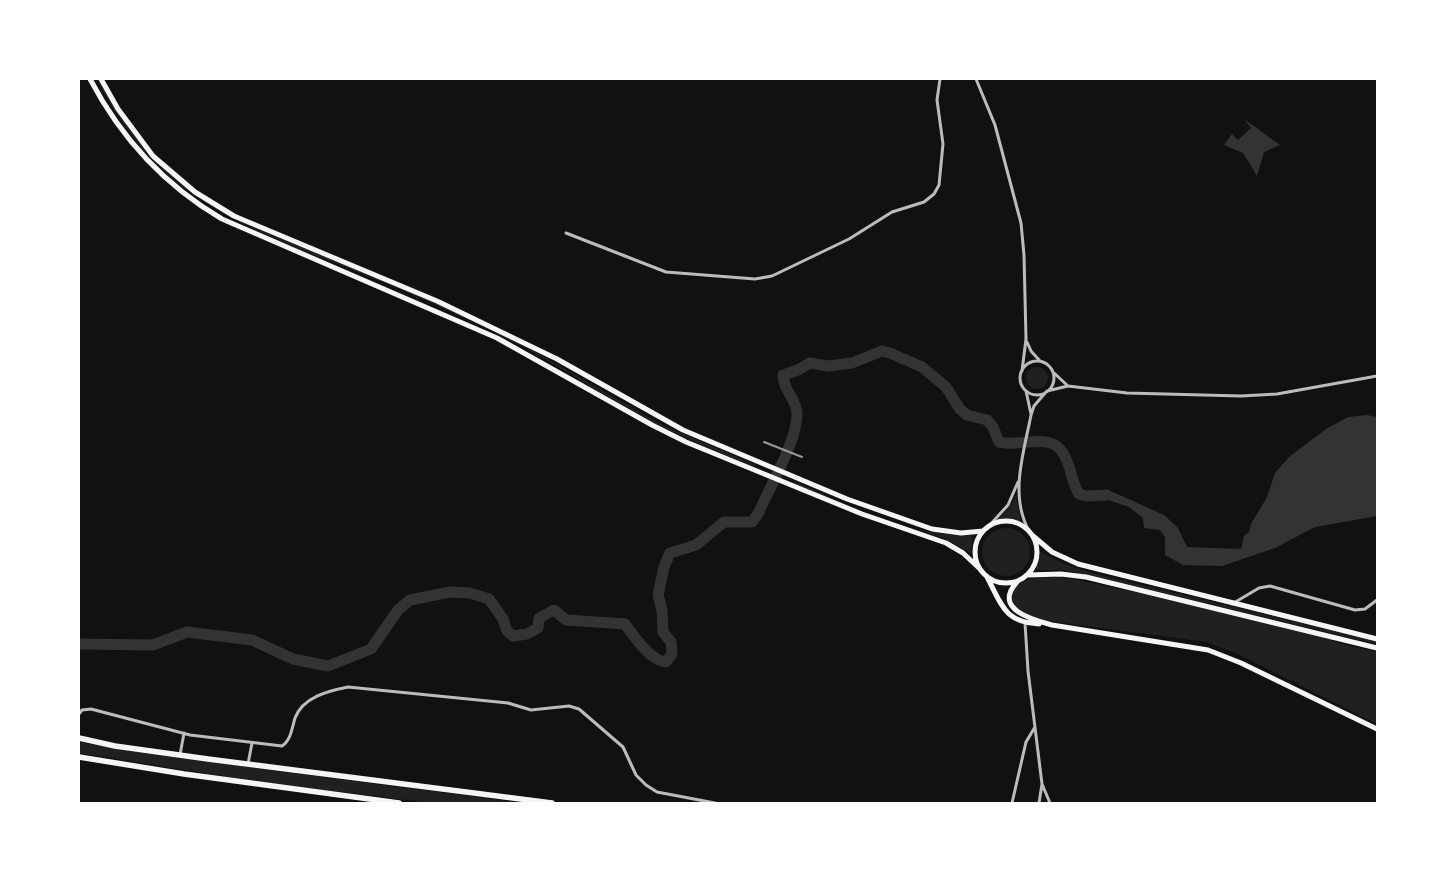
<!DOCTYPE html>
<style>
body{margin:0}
#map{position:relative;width:1456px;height:882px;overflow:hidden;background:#111;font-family:"DM Sans",sans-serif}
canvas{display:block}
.frame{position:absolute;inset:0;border:80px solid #fff;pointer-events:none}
</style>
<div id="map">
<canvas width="1456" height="882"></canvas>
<div class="frame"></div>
</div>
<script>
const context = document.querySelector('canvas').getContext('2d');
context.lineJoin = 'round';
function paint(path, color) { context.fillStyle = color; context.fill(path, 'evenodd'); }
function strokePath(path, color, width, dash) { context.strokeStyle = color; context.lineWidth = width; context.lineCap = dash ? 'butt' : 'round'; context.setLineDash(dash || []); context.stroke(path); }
const green = new Path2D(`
 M 97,79 L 99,79 L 145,149 L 192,193 L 225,213 L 267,233 L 448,308 L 525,346 L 663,425 L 756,465 L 756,467 C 718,452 681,437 645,418 C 597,392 551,360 502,336 C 449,309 393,286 337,264 C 228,220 153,191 97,79 Z
 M1026 378a11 11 0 1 1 22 0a11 11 0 1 1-22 0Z
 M 794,481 C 849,505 912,538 973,535 L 971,553 L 941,537 L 881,518 L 793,483 Z
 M 1016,495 L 1021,521 L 1010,520 L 994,523 L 1010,507 Z
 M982 552a24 24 0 1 1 48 0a24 24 0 1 1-48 0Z
 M 1039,551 L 1064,564 L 1085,571 L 1377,642 L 1377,644 L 1085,574 L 1062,570 L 1036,570 Z
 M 1054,577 L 1073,579 L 1148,595 L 1321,636 L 1341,644 L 1377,652 L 1377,724 L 1238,654 L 1207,642 L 1041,620 C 1026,616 1011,609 1012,592 C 1021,577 1038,578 1054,577 Z
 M 79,742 L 267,770 L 523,803 L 431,803 L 267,783 L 79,753 Z`);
const water = new Path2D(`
 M 1244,119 L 1280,145 L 1264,152 L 1257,176 L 1243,153 L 1224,145 L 1232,134 L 1238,140 L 1251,128 Z
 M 1367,415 L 1377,417 L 1377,516 L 1315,527 L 1275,548 L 1222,566 L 1183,565 L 1165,555 L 1165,537 L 1160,530 L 1144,528 L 1143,518 L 1129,507 L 1093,495 L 1102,491 L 1113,492 L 1164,515 L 1178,528 L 1187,547 L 1241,549 L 1244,536 L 1249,532 L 1251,524 L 1267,497 L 1275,473 L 1289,457 L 1326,429 L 1348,417 Z`);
const river = new Path2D(`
 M 79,644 L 153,645 L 187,632 L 252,640 L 293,659 L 328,666 L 371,649 L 398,610 L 410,600 L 450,592 L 470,593 L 489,599 L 503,619 L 507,631 L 513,636 L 527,634 L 538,628 L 539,618 L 554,610 L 566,620 L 625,624 C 634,636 650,661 666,662 L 672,654 L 671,642 L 663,632 L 662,610 L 658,595 L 664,567 L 670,553 L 696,545 L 724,522 L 752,522 L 758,514 C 769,488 798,440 797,413 C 796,398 783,390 783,375 L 798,370 L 810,363 L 829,366 L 852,363 L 882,351 L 890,353 L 922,367 L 946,387 L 960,409 L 967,415 L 987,420 L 993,427 L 999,442 C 1017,448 1050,431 1063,453 C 1071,465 1071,481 1079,494 L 1086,496 L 1107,495`);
const minor = new Path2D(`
 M 976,79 L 995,125 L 1021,223 L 1024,255 L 1026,339 L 1022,371
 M 566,233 L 666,272 L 755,279 L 772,276 L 849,239 L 892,212 L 924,202 L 934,194 L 939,185 L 943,144 L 937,100 L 940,79
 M 1027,342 L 1031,351 L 1040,361
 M1020 378a17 17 0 1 1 34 0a17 17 0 1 1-34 0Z
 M 1054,373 L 1068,386
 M 1026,391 L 1031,414
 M 1047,391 L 1068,386 L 1127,393 L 1241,396 L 1277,394 L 1377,376
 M 988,527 L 1008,505 L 1018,482
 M 1029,531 C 1009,495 1024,452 1031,415 L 1034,406 L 1046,392
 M 1232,604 L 1259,588 L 1270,586 L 1355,610 L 1365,609 L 1377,600
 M 1025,623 L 1028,671 L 1042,784 L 1039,803
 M 79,714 L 82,710 L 91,709 L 190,735 L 282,746 C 291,740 292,728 295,718 C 303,697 328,691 348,687 L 508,703 L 531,710 L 569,706 L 579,709 L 623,747 L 636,775 L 646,785 L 657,792 L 715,803
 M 180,755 L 184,733
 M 248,764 L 252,743
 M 1042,784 L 1050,803
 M 1012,803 L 1026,742 L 1035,727`);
const primary = new Path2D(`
 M 90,79 C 121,138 164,185 222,219 L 497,338 L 652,425 L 686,442 L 862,514 L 946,543 L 963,553 L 980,569
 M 101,79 L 118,109 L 153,156 L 195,192 L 234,216 L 437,301 L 557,359 L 683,430 L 847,499 L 932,529 L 961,533 L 983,531
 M975 552a31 31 0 1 1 62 0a31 31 0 1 1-62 0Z
 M 1032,535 L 1052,552 L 1078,564 L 1377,639
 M 1028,575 L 1061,574 L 1086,577 L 1377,648
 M 987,577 C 1002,605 1004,622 1039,624
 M 1017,582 C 992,609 1033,620 1052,625 L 1208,650 L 1241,663 L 1377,729`);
const trunk = new Path2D(`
 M 79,738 L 115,746 L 208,759 L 552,803
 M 79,757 L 184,774 L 399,803`);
const rail = new Path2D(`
 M 764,442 L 802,457`);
paint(green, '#202020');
paint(water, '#333');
strokePath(river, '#333', 11);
strokePath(minor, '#bcbcbc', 3);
strokePath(primary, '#f5f5f5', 5);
strokePath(trunk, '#f5f5f5', 5.5);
strokePath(rail, '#9a9a9a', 2);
</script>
